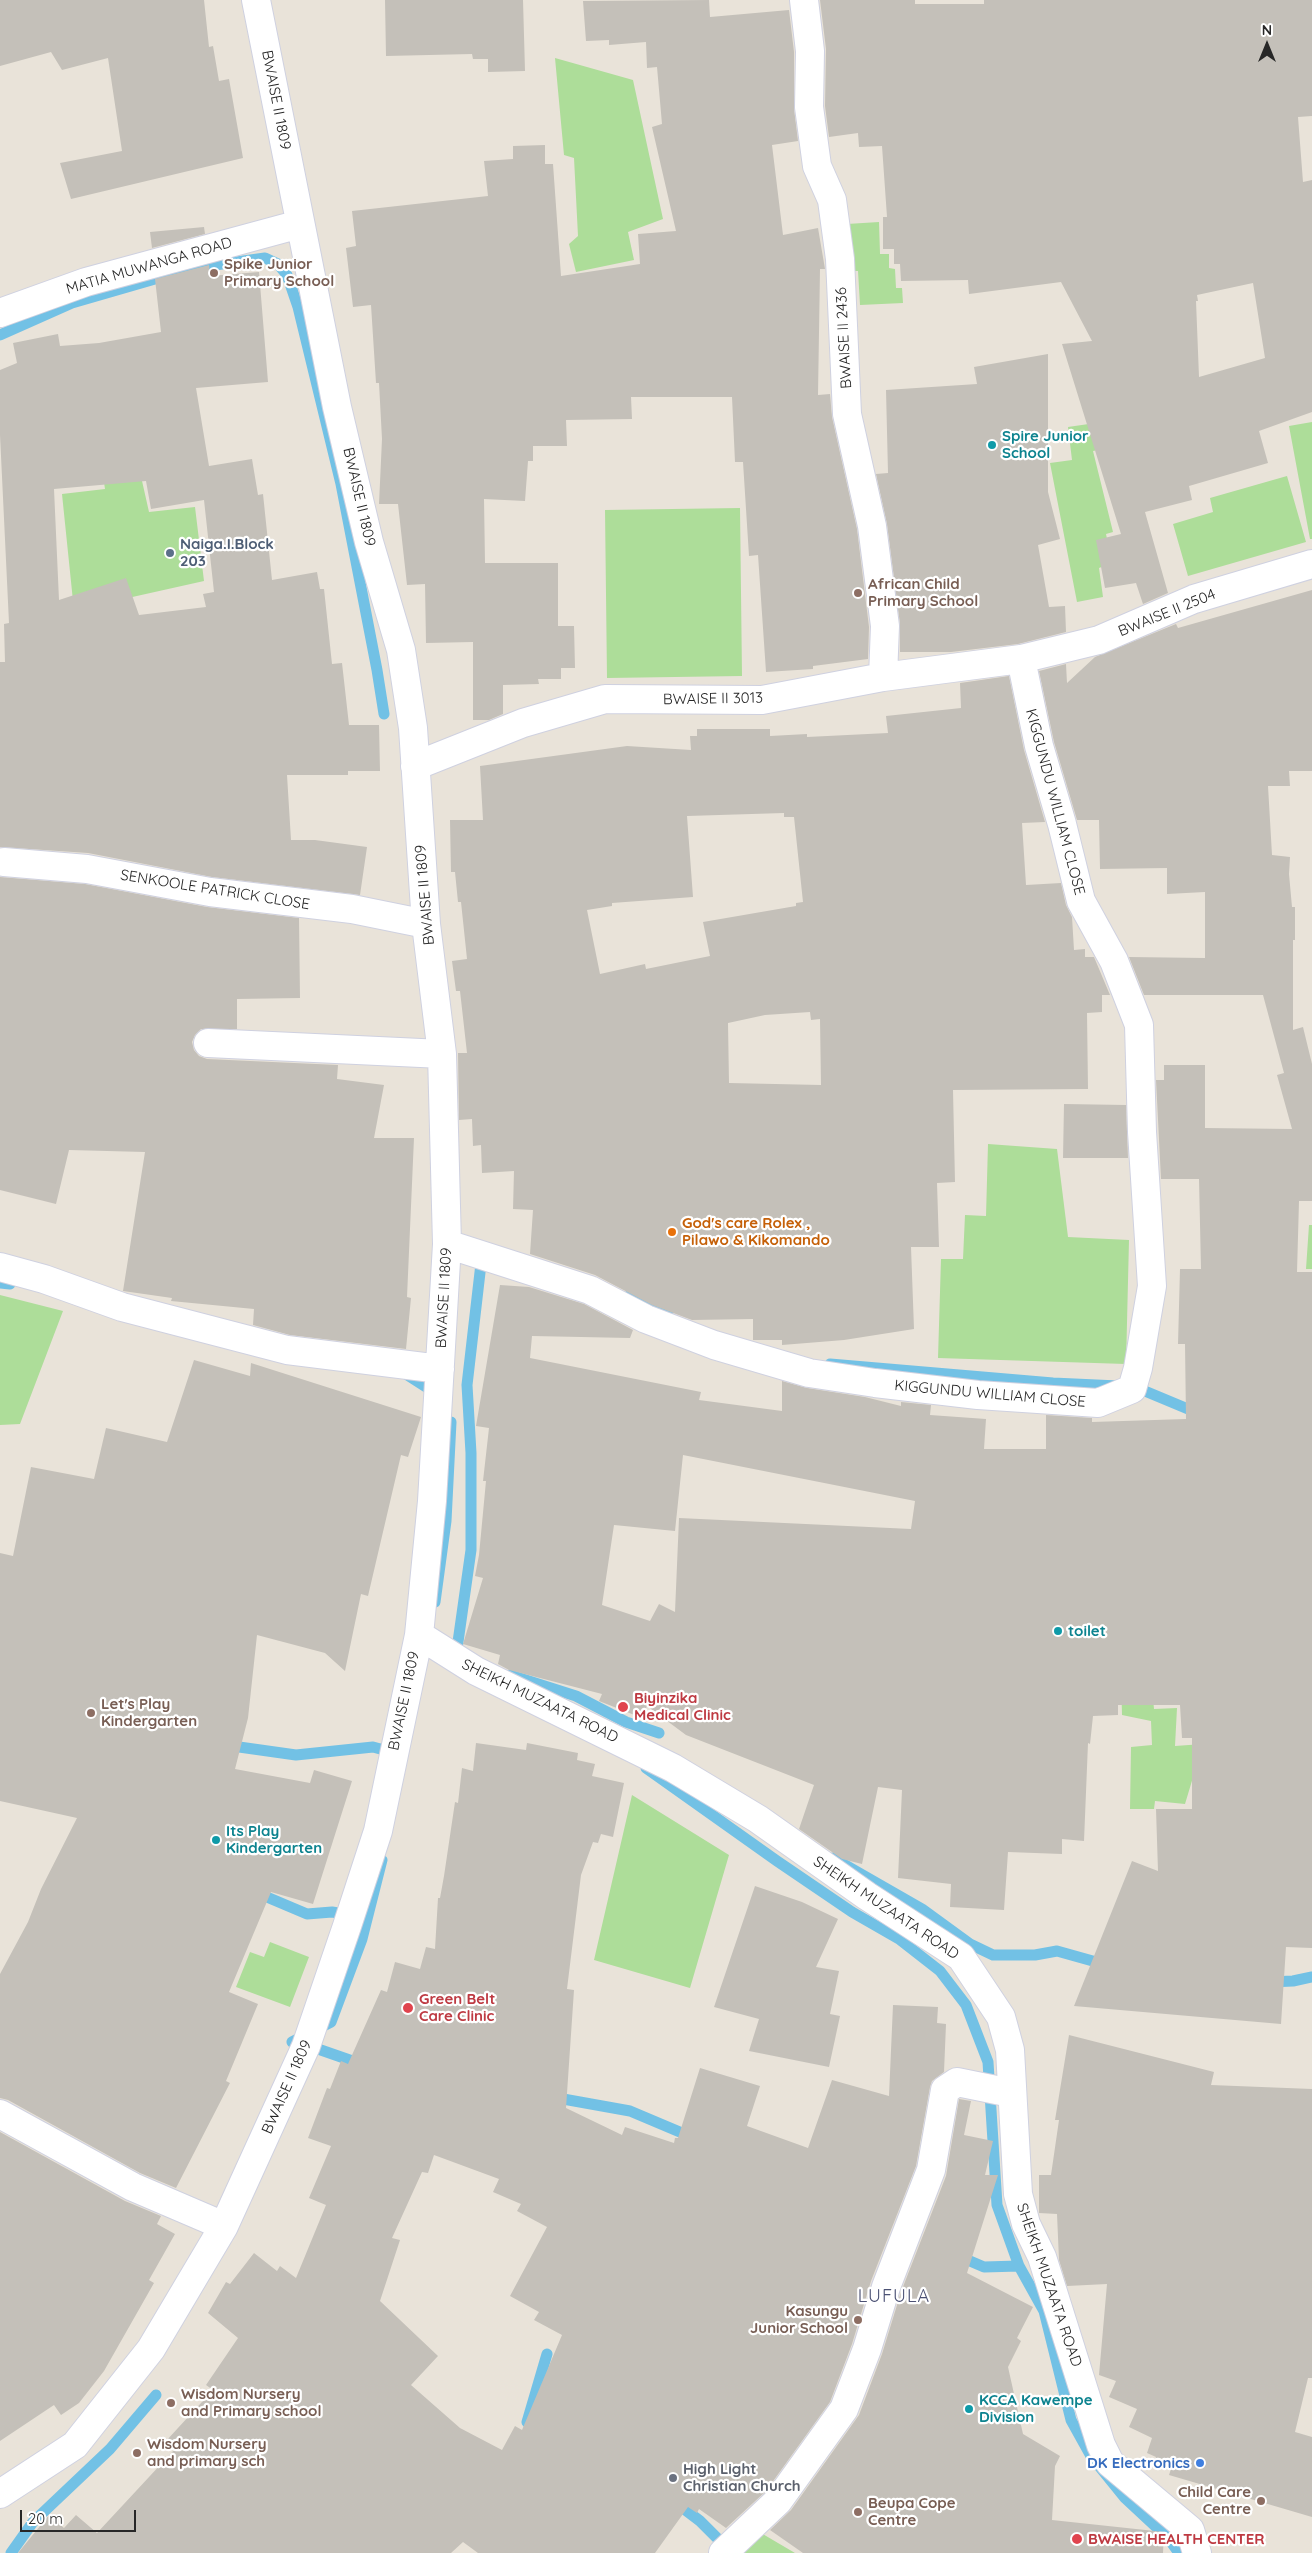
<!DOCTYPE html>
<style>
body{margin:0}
#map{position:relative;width:1312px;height:2553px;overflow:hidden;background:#e9e3d9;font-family:Quicksand,sans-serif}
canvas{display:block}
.north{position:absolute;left:1242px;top:20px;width:50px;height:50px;-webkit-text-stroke:4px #fff;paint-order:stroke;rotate:0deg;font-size:14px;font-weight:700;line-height:20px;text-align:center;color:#272727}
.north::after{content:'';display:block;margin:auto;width:18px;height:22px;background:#272727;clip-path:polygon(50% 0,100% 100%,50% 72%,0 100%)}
.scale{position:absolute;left:20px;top:2510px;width:116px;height:22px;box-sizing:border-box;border:2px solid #272727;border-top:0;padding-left:6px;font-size:15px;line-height:18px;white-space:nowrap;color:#272727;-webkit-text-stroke:4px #fff;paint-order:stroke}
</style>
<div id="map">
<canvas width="1312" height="2553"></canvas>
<div class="north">N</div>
<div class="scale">20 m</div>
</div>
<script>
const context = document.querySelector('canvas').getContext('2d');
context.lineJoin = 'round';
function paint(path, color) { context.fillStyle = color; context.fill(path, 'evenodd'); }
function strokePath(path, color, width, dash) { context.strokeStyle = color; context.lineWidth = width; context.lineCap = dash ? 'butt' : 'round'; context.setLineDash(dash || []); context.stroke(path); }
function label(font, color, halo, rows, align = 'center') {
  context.font = font + ' Quicksand,sans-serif'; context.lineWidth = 4.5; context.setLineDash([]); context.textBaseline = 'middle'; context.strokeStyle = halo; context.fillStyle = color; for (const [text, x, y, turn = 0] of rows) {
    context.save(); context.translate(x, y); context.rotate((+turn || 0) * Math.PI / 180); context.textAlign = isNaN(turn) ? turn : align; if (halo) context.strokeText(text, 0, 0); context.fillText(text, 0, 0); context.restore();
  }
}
const green = new Path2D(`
 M 555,58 L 633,80 L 663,219 L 628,232 L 634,260 L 576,272 L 569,244 L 578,236 L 574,158 L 564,155 Z
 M 879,222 L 880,254 L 889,254 L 889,268 L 895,269 L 896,288 L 902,288 L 903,303 L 860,305 L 858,271 L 849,271 L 847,224 Z
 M 1130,418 L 1134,443 L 1093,451 L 1113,532 L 1106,534 L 1112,563 L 1099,568 L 1103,597 L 1077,602 L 1050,463 L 1072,460 L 1068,427 Z
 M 1312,422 L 1312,539 L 1310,539 L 1289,426 Z
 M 140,472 L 149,512 L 195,507 L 204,581 L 101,604 L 73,601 L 62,494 L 105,489 L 103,476 Z
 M 1287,476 L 1306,542 L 1188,576 L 1173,524 L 1213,512 L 1210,498 Z
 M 740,508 L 742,676 L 607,678 L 605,510 Z
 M 988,1144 L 1057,1149 L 1068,1237 L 1129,1240 L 1126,1364 L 938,1358 L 941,1259 L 963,1259 L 965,1215 L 986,1216 Z
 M 1309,1225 L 1312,1225 L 1312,1269 L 1306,1269 Z
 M 0,1295 L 63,1311 L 20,1424 L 0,1425 Z
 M 1150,1665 L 1154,1709 L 1177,1708 L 1175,1746 L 1203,1744 L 1185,1804 L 1155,1801 L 1154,1809 L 1130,1809 L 1131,1747 L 1152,1745 L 1151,1721 L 1122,1715 L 1121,1676 Z
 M 632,1795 L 729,1855 L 690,1988 L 594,1960 Z
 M 270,1942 L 309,1957 L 290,2007 L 236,1987 L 250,1952 L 264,1957 Z
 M 761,2533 L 795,2553 L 744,2553 Z`);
const stream = new Path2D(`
 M 0,335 L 72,303 L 193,268 L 265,258 L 278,264 L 287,275 L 298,307 L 341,484 L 377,670 L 384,714
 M 0,1283 L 10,1284
 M 629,1296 L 668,1315
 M 830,1364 L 1053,1383 L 1118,1386
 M 403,1372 L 431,1390
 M 1140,1389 L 1200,1414
 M 435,1602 L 446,1521 L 451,1422
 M 464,1653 L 457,1649 L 471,1550 L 471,1453 L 467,1385 L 482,1255
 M 510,1675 L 576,1696 L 626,1722 L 659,1733
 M 225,1745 L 296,1755 L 373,1747 L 395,1753
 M 646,1768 L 777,1861 L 852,1912 L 899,1939 L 940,1971 L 966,2005 L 988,2062 L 997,2205 L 1019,2266
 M 833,1858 L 922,1909 L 970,1944 L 993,1955 L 1035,1955 L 1057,1951 L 1107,1965
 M 255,1892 L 307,1914 L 332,1912 L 351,1915
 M 1270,1982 L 1293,1981 L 1312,1977
 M 292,2042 L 331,2022 L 362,1939 L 382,1860
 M 318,2049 L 364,2065
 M 552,2097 L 630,2111 L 694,2138
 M 956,2255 L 984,2267 L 1019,2266 L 1044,2311 L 1071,2420 L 1091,2456 L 1125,2498 L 1169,2539 L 1179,2553
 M 529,2424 L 527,2422 L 547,2354
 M 675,2502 L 700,2521 L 728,2549
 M 11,2553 L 33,2522 L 110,2449 L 156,2395`);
const building = new Path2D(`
 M 0,0 L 204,0 L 209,47 L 213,46 L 219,81 L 229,79 L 243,158 L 71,199 L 60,163 L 122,151 L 108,58 L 62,70 L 51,52 L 0,66 Z
 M 385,0 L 523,0 L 525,71 L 488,72 L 488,59 L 473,59 L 472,54 L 386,56 Z
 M 709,0 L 710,17 L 789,10 L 794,52 L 794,109 L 798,141 L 772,145 L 783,235 L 818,228 L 825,269 L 820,269 L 818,395 L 830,394 L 832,417 L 857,529 L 869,627 L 868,659 L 813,666 L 813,669 L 766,672 L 758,555 L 749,556 L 743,462 L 735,462 L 732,397 L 631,397 L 632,419 L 566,420 L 567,446 L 533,446 L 533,461 L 528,461 L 525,501 L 484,499 L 485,563 L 558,563 L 558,626 L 574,626 L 575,668 L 561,668 L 561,679 L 538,679 L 539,684 L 503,685 L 503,714 L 489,720 L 473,720 L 473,642 L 426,643 L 425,584 L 407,585 L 398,504 L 379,504 L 382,439 L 379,383 L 376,383 L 371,305 L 353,307 L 346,248 L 356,246 L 352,211 L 488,196 L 484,161 L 513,159 L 513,146 L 545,145 L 545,164 L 553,164 L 561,276 L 640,264 L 638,234 L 676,231 L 652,127 L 662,124 L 657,67 L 647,68 L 646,42 L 609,45 L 609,40 L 586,41 L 583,1 Z
 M 820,0 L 915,0 L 915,4 L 984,4 L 984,0 L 1312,0 L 1312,116 L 1298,117 L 1303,182 L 1312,180 L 1312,412 L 1259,431 L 1268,463 L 1189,486 L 1192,500 L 1145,512 L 1168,593 L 1143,604 L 1136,583 L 1105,588 L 1096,540 L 1121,534 L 1062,344 L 1092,341 L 1061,282 L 969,294 L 968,280 L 901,281 L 900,264 L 894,264 L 894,249 L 883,249 L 883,217 L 887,217 L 882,146 L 859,147 L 858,133 L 829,137 L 825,106 L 826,49 ZM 1253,283 L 1265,358 L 1199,377 L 1196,301 L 1198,301 L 1197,295 Z
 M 204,227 L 205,234 L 152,248 L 150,232 Z
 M 209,265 L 210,276 L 259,272 L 268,382 L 196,388 L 209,466 L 252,459 L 258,495 L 263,494 L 272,580 L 317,572 L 320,589 L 324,589 L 332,664 L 342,663 L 349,725 L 379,725 L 380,771 L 348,771 L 348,775 L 287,775 L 291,840 L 315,840 L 367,847 L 360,895 L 212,877 L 88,853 L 0,847 L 0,662 L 5,662 L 4,624 L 9,623 L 0,435 L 0,370 L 17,363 L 13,343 L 58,334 L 60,346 L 99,343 L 161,332 L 155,279 ZM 146,481 L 151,509 L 204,500 L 214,592 L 203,594 L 206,607 L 139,615 L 126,578 L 59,600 L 54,489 Z
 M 1048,354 L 1048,492 L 1060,539 L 1038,545 L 1049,607 L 1065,606 L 1066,632 L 1018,644 L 951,652 L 900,652 L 900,624 L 887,524 L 876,474 L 888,473 L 886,390 L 977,384 L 974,367 Z
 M 1312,590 L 1312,771 L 1289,771 L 1290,786 L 1268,786 L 1272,855 L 1290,857 L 1289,874 L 1292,907 L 1295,907 L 1295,940 L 1293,940 L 1293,1030 L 1303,1027 L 1312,1064 L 1312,1201 L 1299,1201 L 1297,1272 L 1312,1272 L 1312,1948 L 1286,1947 L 1281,2024 L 1074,2006 L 1132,1861 L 1158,1871 L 1156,1809 L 1192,1809 L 1192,1738 L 1182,1738 L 1180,1705 L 1118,1705 L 1118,1715 L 1093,1716 L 1090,1744 L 1088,1743 L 1084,1841 L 1062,1839 L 1062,1854 L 1008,1852 L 1004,1910 L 950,1907 L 951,1884 L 898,1878 L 902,1790 L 878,1787 L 862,1864 L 842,1859 L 799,1829 L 814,1785 L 686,1735 L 647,1706 L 642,1718 L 599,1701 L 602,1694 L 509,1670 L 498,1664 L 500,1655 L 463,1644 L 483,1578 L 475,1576 L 479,1555 L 486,1481 L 483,1481 L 489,1428 L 476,1426 L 500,1285 L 529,1287 L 584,1304 L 633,1330 L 630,1338 L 532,1336 L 530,1358 L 701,1392 L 699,1400 L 782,1411 L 782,1381 L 807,1388 L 865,1397 L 901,1406 L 901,1402 L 931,1405 L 930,1415 L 986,1419 L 984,1449 L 1046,1449 L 1046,1415 L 1092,1418 L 1092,1422 L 1186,1419 L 1185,1344 L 1178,1344 L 1180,1269 L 1201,1269 L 1199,1179 L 1161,1179 L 1156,1080 L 1164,1080 L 1164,1065 L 1205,1065 L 1205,1128 L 1292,1129 L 1277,1075 L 1284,1073 L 1263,995 L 1144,995 L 1129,957 L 1205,958 L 1205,892 L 1167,894 L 1167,868 L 1100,869 L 1099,820 L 1077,820 L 1054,742 L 1039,671 L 1066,664 L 1067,683 L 1095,657 L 1176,624 L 1178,628 ZM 683,1455 L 915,1501 L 911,1529 L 679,1518 L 675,1612 L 659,1604 L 650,1621 L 602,1605 L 614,1525 L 675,1531 Z
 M 1009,676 L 1024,750 L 1045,822 L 1022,823 L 1026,885 L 1061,883 L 1066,905 L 1072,917 L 1074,950 L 1085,949 L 1085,957 L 1094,957 L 1110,995 L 1102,995 L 1102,1012 L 1087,1013 L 1088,1089 L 953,1090 L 955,1182 L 937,1183 L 939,1247 L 911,1247 L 914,1329 L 844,1340 L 782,1345 L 782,1340 L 753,1340 L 753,1319 L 692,1320 L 652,1305 L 595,1275 L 530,1254 L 533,1210 L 513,1209 L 514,1171 L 482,1173 L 481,1145 L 473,1146 L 472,1119 L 459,1120 L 458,1053 L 467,1053 L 460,991 L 456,991 L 452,961 L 467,959 L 461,902 L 458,902 L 455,872 L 451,872 L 450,820 L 483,820 L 480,766 L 627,746 L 691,750 L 690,736 L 697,736 L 697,729 L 770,729 L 770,736 L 807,734 L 807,737 L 888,733 L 886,716 L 961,708 L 960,683 ZM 784,813 L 784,817 L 794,817 L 803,902 L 796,903 L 796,906 L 703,922 L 710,956 L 646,969 L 645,964 L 600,974 L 587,910 L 612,906 L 612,903 L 693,897 L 687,816 ZM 810,1012 L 811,1020 L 820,1019 L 821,1085 L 729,1083 L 728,1023 L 765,1015 Z
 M 0,877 L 85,884 L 207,907 L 299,918 L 300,998 L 237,999 L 237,1029 L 201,1029 L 195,1035 L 192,1042 L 194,1050 L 199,1056 L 207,1059 L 338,1065 L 337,1079 L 384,1085 L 374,1138 L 414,1138 L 407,1297 L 411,1298 L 406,1349 L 290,1335 L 253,1325 L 254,1309 L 171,1301 L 172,1298 L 123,1291 L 145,1152 L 69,1150 L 56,1204 L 0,1190 Z
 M 1064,1104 L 1126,1105 L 1128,1158 L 1063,1158 Z
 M 194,1360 L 250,1376 L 251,1363 L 421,1417 L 408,1457 L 401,1455 L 368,1596 L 361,1594 L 345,1671 L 325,1653 L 257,1635 L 248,1718 L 235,1769 L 310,1783 L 314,1770 L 352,1781 L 313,1904 L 271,1892 L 229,1992 L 258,2004 L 226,2081 L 230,2083 L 176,2188 L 140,2173 L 8,2100 L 0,2098 L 0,1974 L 28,1922 L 41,1889 L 77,1818 L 0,1801 L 0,1553 L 13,1556 L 31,1467 L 94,1479 L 106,1428 L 167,1442 Z
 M 476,1743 L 526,1750 L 527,1743 L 578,1753 L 577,1760 L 595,1764 L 592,1776 L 624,1783 L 613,1837 L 601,1834 L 598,1843 L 593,1842 L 581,1875 L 567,1989 L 574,1990 L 566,2108 L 622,2135 L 625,2127 L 674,2143 L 675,2138 L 678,2138 L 700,2068 L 760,2086 L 747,2126 L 808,2148 L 832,2080 L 889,2096 L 893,2005 L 938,2007 L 937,2023 L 946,2024 L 944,2072 L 932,2081 L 930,2087 L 916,2166 L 871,2281 L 852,2344 L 830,2402 L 766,2491 L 726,2528 L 699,2509 L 697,2513 L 688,2507 L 655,2553 L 478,2553 L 463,2542 L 451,2553 L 18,2553 L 49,2515 L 64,2528 L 76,2515 L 97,2533 L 175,2449 L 166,2441 L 213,2390 L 206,2385 L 238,2338 L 208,2313 L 226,2282 L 230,2284 L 254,2253 L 277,2271 L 280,2266 L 296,2278 L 326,2205 L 309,2198 L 331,2146 L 308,2138 L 327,2088 L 330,2089 L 341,2061 L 348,2064 L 381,1990 L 387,1992 L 395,1962 L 420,1969 L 426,1947 L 435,1949 L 438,1898 L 440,1898 L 444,1876 L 455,1802 L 458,1803 L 462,1768 L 473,1771 ZM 434,2155 L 499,2179 L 493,2192 L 521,2204 L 517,2211 L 547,2227 L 510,2296 L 539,2312 L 534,2320 L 562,2335 L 522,2430 L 515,2426 L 502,2450 L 460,2428 L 411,2385 L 438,2356 L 380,2301 L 400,2240 L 392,2238 L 422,2172 L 428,2173 Z
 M 755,1886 L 802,1902 L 838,1919 L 816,1967 L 839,1971 L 830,2014 L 840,2016 L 829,2067 L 749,2051 L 759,2019 L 714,2007 Z
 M 1069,2035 L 1214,2072 L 1211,2085 L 1312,2089 L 1312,2378 L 1308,2378 L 1295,2432 L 1312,2437 L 1312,2517 L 1169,2475 L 1171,2469 L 1154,2464 L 1156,2457 L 1147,2453 L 1152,2438 L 1129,2427 L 1137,2409 L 1109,2397 L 1116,2381 L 1099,2375 L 1107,2284 L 1067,2286 L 1059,2260 L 1057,2214 L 1039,2213 L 1039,2175 L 1051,2175 L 1059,2120 L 1055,2120 Z
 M 959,2099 L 971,2101 L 964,2135 L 993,2141 L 985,2175 L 998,2175 L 967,2273 L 1033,2307 L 1017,2338 L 1021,2341 L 1008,2367 L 1023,2434 L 1060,2456 L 1055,2466 L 1052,2520 L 1164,2532 L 1163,2553 L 803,2553 L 770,2530 L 791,2510 L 859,2415 L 882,2354 L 901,2292 L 946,2176 Z
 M 0,2132 L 125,2201 L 161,2216 L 157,2224 L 175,2234 L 149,2280 L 154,2283 L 104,2371 L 79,2403 L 61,2415 L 54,2405 L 0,2441 Z`);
const street = new Path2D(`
 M 804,0 L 810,51 L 809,107 L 817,166 L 832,200 L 840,259 L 847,414 L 872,526 L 885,626 L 883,677
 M 0,313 L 86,282 L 300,224
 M 415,766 L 523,723 L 605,699 L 762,700 L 883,677 L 1021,659 L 1099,640 L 1194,599 L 1312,564
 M 4,862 L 87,869 L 210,892 L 352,909 L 426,924
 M 208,1043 L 442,1054
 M 447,1244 L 590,1290 L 646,1319 L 714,1345 L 809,1373 L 875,1383 L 978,1395 L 1098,1403 L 1132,1389 L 1138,1368 L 1152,1286 L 1142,1132 L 1139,1025 L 1114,961 L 1081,901 L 1062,824 L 1039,746 L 1021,659
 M 0,1267 L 44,1279 L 122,1307 L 287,1350 L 440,1369
 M 419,1635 L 476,1671 L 673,1768 L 758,1819 L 867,1896 L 961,1957 L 1001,2017 L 1010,2050 L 1018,2194 L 1026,2224 L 1042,2257 L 1101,2445 L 1110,2463 L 1190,2530 L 1197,2553
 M 0,2114 L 133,2187 L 224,2226
 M 0,2494 L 75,2445 L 151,2349 L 224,2226 L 306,2046 L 347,1926 L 378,1831 L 419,1635 L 432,1501 L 447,1244 L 442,1054 L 426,924 L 413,728 L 401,650 L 369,542 L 337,407 L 256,0
 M 723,2553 L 778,2501 L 844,2409 L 867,2349 L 886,2287 L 931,2170 L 945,2090 L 957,2082 L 1011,2093`);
const markers = [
 [214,273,5,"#8d6e63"],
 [992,445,5,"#0f9aa8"],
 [170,553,5,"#5c6f8a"],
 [858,593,5,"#8d6e63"],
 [672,1232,5,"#e8710a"],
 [1058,1631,5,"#0f9aa8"],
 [623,1707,6,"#e0444e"],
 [91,1713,5,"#8d6e63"],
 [216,1840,5,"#0f9aa8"],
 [408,2008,6,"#e0444e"],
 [858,2320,5,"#8d6e63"],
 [171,2403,5,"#8d6e63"],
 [969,2409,5,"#0f9aa8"],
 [137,2453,5,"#8d6e63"],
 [1200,2463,5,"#3f7fe0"],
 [673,2478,5,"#6b7280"],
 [1261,2501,5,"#8d6e63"],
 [858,2512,5,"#8d6e63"],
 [1077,2539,6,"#e0444e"]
];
const streetNames = [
 ["BWAISE II 1809",276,100,79],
 ["MATIA MUWANGA ROAD",149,266,-16],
 ["BWAISE II 2436",844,338,-93],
 ["BWAISE II 1809",359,497,77],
 ["BWAISE II 2504",1167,613,-22],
 ["BWAISE II 3013",713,699,-1],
 ["KIGGUNDU WILLIAM CLOSE",1055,802,75],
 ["SENKOOLE PATRICK CLOSE",215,890,9],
 ["BWAISE II 1809",425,895,-95],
 ["BWAISE II 1809",444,1298,-87],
 ["KIGGUNDU WILLIAM CLOSE",990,1394,5],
 ["BWAISE II 1809",404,1701,-78],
 ["SHEIKH MUZAATA ROAD",540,1701,26],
 ["SHEIKH MUZAATA ROAD",886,1908,34],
 ["BWAISE II 1809",287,2087,-66],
 ["SHEIKH MUZAATA ROAD",1049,2285,71]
];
const educationNames = [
 ["Spike Junior",224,264],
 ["Primary School",224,281],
 ["African Child",868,584],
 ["Primary School",868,601],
 ["Let's Play",101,1704],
 ["Kindergarten",101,1721],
 ["Kasungu",848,2311,"right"],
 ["Junior School",848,2328,"right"],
 ["Wisdom Nursery",181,2394],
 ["and Primary school",181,2411],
 ["Wisdom Nursery",147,2444],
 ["and primary sch",147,2461],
 ["Child Care",1251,2492,"right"],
 ["Centre",1251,2509,"right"],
 ["Beupa Cope",868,2503],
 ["Centre",868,2520]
];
const cultureNames = [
 ["Spire Junior",1002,436],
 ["School",1002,453],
 ["toilet",1068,1631],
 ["Its Play",226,1831],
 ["Kindergarten",226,1848],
 ["KCCA Kawempe",979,2400],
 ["Division",979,2417]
];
const serviceNames = [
 ["Naiga.I.Block",180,544],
 ["203",180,561]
];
const foodNames = [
 ["God's care Rolex ,",682,1223],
 ["Pilawo & Kikomando",682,1240]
];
const healthNames = [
 ["Biyinzika",634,1698],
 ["Medical Clinic",634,1715],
 ["Green Belt",419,1999],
 ["Care Clinic",419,2016],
 ["BWAISE HEALTH CENTER",1088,2539]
];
const shopNames = [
 ["DK Electronics",1190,2463]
];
const worshipNames = [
 ["High Light",683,2469],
 ["Christian Church",683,2486]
];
const quarterNames = [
 ["LUFULA",894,2297]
];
paint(green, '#addd99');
strokePath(stream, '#72c1e5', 11);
paint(building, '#c4c0b9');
strokePath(street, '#cfd1e0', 30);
strokePath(street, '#fff', 28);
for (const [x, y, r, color] of markers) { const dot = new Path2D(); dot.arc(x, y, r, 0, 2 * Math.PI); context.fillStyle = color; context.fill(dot); strokePath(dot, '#fff', 2); }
label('15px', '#272727', '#fff', streetNames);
label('bold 15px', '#785e54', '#fff', educationNames, 'left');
label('bold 15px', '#0d838f', '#fff', cultureNames, 'left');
label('bold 15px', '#4e5e75', '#fff', serviceNames, 'left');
label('bold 15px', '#c56008', '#fff', foodNames, 'left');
label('bold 15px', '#be3a42', '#fff', healthNames, 'left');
label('bold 15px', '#366cbe', '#fff', shopNames, 'right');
label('bold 15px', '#5b616d', '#fff', worshipNames, 'left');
context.letterSpacing = '1px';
label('18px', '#4b5174', '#fff', quarterNames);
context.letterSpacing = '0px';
</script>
